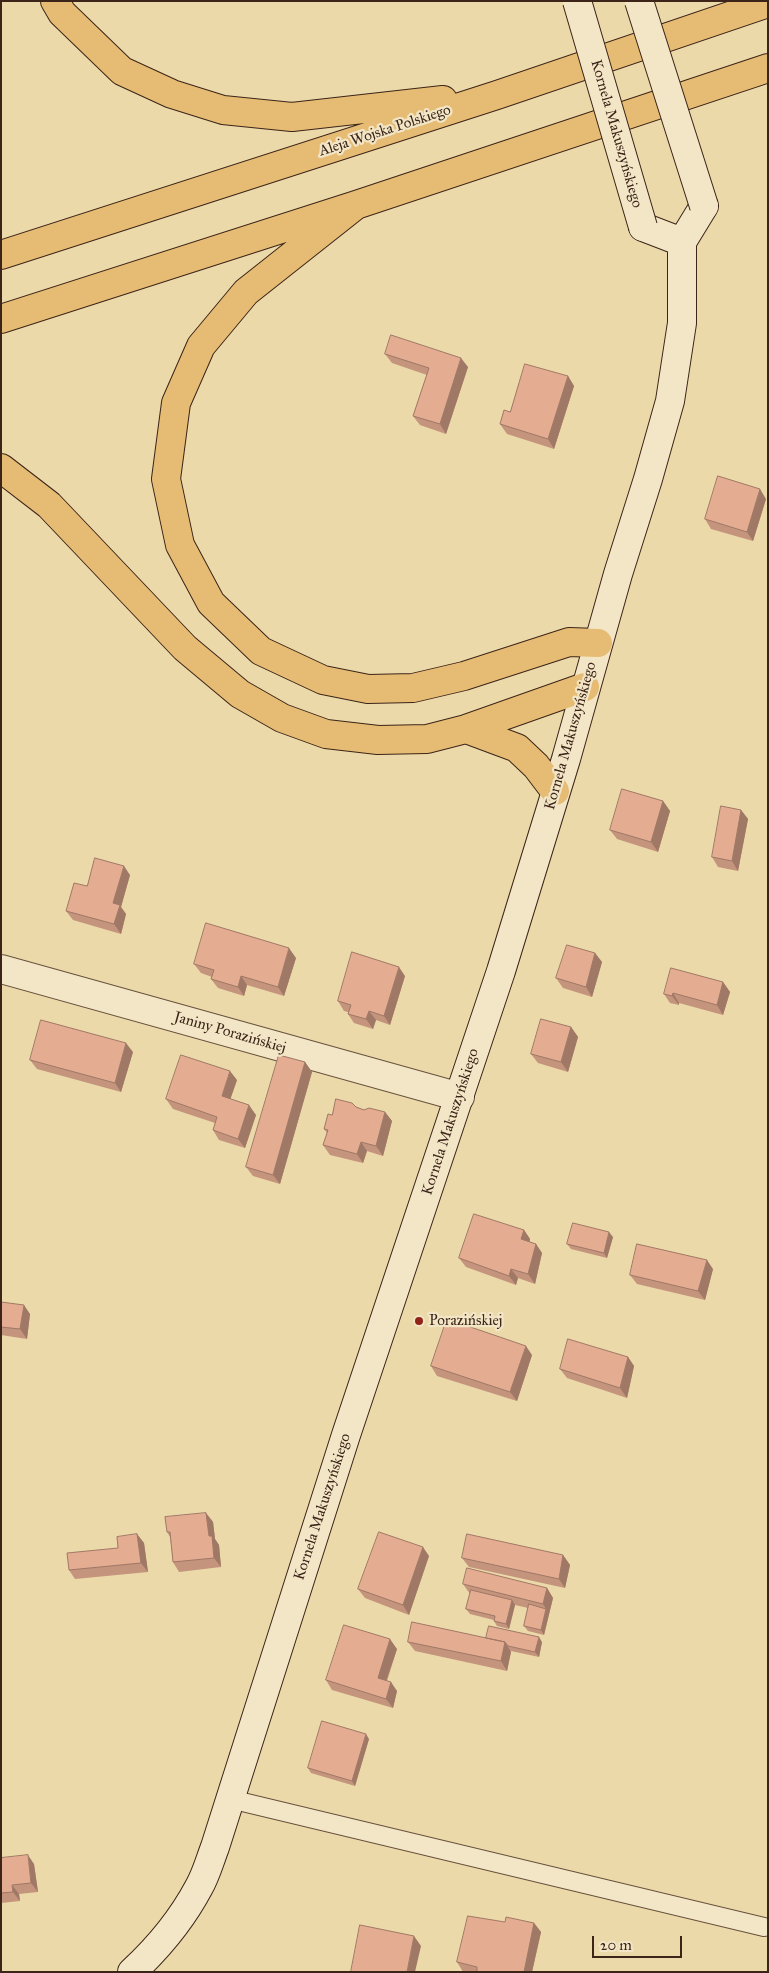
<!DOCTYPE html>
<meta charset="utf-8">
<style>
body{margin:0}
#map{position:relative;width:769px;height:1973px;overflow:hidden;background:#ebd9a9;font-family:"IM FELL Great Primer",serif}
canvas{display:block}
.frame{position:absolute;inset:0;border:2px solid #3c2418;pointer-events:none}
.scale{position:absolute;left:592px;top:1936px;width:90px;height:22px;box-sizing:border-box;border:2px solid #3c2418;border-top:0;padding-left:6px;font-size:15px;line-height:18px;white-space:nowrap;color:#3c2418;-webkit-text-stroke:4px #f2e6c7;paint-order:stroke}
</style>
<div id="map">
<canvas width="769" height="1973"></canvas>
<div class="frame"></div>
<div class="scale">20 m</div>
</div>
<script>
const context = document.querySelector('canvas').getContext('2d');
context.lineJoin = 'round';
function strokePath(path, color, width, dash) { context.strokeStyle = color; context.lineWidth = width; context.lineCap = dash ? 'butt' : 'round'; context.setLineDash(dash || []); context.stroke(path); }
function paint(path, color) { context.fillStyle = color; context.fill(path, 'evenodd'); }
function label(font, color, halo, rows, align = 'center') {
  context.font = font + ' "IM FELL Great Primer",serif'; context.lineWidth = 4.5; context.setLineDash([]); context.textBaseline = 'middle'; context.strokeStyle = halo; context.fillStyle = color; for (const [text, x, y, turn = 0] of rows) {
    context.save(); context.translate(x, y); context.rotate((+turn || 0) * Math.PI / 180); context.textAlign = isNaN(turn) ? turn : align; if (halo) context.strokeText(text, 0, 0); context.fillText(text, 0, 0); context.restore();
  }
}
const lane = new Path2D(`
 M 230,1799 L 764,1927`);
const street = new Path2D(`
 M 1,969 L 460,1097`);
const secondary = new Path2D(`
 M 643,227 L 682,242
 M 132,1972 C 159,1947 182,1919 199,1887 C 206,1875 210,1860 215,1847 L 346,1435 L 501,971 L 566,759 L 618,574 L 648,479 L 670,401 L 682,323 L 682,242 L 704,206`);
const primary = new Path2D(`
 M 55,1 L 62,13 L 122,71 L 172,94 L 223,110 L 292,117 L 443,100
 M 356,205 L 246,292 L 201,346 L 176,403 L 166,479 L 180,545 L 211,603 L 261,651 L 323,680 L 368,689 L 413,688 L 464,676 L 569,642 L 598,643
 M 1,255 L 497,95 L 768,3
 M 1,319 L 356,205 L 768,68
 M 1,468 L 49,505 L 185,648 L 240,694 L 282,718 L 326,734 L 378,740 L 427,739 L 466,729 L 585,687
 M 466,729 L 517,748 L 536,766 L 555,791`);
const secondaryBridge = new Path2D(`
 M 577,1 L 643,227
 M 639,1 L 704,206`);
const wall = new Path2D(`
 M 385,354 L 468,367 L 446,434 L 420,425 L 413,416 L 427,375 L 392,363 Z
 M 568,376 L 574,386 L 554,449 L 507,434 L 500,424 L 510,412 Z
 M 766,499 L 753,541 L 711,529 L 705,519 Z
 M 663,801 L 670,811 L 658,852 L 617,839 L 610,830 Z
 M 741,810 L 748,819 L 738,871 L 718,867 L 712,857 Z
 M 130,875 L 121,907 L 126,914 L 121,934 L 73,920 L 66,911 L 87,886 Z
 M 595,953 L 602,962 L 592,997 L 563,988 L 556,978 Z
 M 296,958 L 284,996 L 247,985 L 244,996 L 218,988 L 211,979 L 212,977 L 201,973 L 194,964 Z
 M 405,976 L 390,1025 L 376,1020 L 373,1029 L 354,1023 L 348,1014 L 348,1012 L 344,1011 L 338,1001 Z
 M 723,982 L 730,992 L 723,1015 L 679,1003 L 679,1005 L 670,1003 L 664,994 Z
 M 571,1027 L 578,1037 L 568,1072 L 538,1063 L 531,1054 Z
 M 133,1052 L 121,1092 L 37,1069 L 30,1060 Z
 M 305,1062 L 312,1072 L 280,1184 L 253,1176 L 246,1167 Z
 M 237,1080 L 230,1099 L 256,1115 L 245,1148 L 219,1140 L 213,1130 L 215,1123 L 173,1109 L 166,1099 Z
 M 356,1107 L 364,1110 L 385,1112 L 392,1121 L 383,1156 L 367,1151 L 363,1163 L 330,1155 L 323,1145 L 327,1133 L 324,1129 L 332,1115 Z
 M 524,1230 L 530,1239 L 530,1242 L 536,1244 L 542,1253 L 535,1284 L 518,1278 L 516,1285 L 466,1267 L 459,1258 Z
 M 613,1237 L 607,1258 L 571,1249 L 567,1244 Z
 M 713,1269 L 705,1300 L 637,1284 L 630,1275 Z
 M 1,1302 L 30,1314 L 27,1339 L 1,1335 Z
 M 532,1355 L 517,1401 L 437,1376 L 431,1366 Z
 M 628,1357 L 634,1366 L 627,1398 L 567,1378 L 560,1369 Z
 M 206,1513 L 213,1522 L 215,1539 L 219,1545 L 221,1567 L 179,1572 L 173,1562 L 170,1537 L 167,1532 Z
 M 137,1534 L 144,1543 L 148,1572 L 75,1579 L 69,1570 L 118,1548 Z
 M 563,1555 L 570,1565 L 565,1588 L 469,1567 L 462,1558 Z
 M 429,1556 L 409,1615 L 365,1598 L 358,1589 Z
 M 463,1584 L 547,1588 L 553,1598 L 544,1635 L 528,1631 L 524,1626 L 528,1608 L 515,1605 L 509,1629 L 497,1626 L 494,1621 L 494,1620 L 470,1614 L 466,1609 L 470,1594 Z
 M 486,1638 L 542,1642 L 539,1657 L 511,1651 L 507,1671 L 415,1651 L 408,1642 Z
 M 397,1649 L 387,1681 L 397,1691 L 393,1708 L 332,1690 L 326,1680 Z
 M 369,1739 L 355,1786 L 311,1773 L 308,1768 Z
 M 1,1858 L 34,1864 L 38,1892 L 19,1894 L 20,1901 L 1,1903 Z
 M 505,1922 L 534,1923 L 541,1932 L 532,1972 L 463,1972 L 457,1962 Z`);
const shadedWall = new Path2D(`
 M 461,358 L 468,367 L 446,434 L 440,424 Z
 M 568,376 L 574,386 L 554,449 L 548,439 Z
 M 760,489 L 766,499 L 753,541 L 747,532 Z
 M 663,801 L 670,811 L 658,852 L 651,842 Z
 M 741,810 L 748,819 L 738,871 L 732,861 Z
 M 124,866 L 130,875 L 121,907 L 126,914 L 121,934 L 114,924 L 113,903 Z
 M 289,948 L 296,958 L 284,996 L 278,987 Z
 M 595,953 L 602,962 L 592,997 L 586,987 Z
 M 399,967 L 405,976 L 390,1025 L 384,1016 Z
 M 241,976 L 247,985 L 244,996 L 238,987 Z
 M 723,982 L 730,992 L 723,1015 L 717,1005 Z
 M 673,993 L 679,1003 L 679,1005 L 672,996 Z
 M 369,1011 L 376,1020 L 373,1029 L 366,1019 Z
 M 571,1027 L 578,1037 L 568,1072 L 561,1062 Z
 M 126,1043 L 133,1052 L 121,1092 L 115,1083 Z
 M 305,1062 L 312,1072 L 280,1184 L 273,1175 Z
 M 230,1071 L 237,1080 L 228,1106 L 222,1096 Z
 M 249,1105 L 256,1115 L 245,1148 L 238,1139 Z
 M 385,1112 L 392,1121 L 383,1156 L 376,1146 Z
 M 361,1142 L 367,1151 L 363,1163 L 357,1154 Z
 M 524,1230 L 530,1239 L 528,1248 L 521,1239 Z
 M 609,1232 L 613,1237 L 607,1258 L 604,1253 Z
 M 536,1244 L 542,1253 L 535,1284 L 528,1274 Z
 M 707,1260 L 713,1269 L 705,1300 L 698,1291 Z
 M 511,1269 L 518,1278 L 516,1285 L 509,1276 Z
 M 24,1305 L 30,1314 L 27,1339 L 20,1329 Z
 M 526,1346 L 532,1355 L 517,1401 L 510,1392 Z
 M 628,1357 L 634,1366 L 627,1398 L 620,1388 Z
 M 206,1513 L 213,1522 L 215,1539 L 219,1545 L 221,1567 L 214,1558 L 209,1536 Z
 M 137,1534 L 144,1543 L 148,1572 L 141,1563 Z
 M 423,1547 L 429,1556 L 409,1615 L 403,1605 Z
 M 563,1555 L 570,1565 L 565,1588 L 559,1579 Z
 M 547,1588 L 553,1598 L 544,1635 L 541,1630 L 546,1609 L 543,1604 Z
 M 512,1600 L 515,1605 L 509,1629 L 506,1624 Z
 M 539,1637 L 542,1642 L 539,1657 L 535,1652 Z
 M 390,1639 L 397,1649 L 384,1687 L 378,1678 Z
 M 505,1642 L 511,1652 L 507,1671 L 501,1661 Z
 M 391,1682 L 397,1691 L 393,1708 L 386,1699 Z
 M 366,1734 L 369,1739 L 355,1786 L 352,1781 Z
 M 28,1855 L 34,1864 L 38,1892 L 31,1883 Z
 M 12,1885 L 19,1894 L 20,1901 L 13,1892 Z
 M 534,1923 L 541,1932 L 532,1972 L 524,1972 Z
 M 414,1936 L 421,1946 L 415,1972 L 407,1972 Z`);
const building = new Path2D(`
 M 391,335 L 461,358 L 440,424 L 413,416 L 429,368 L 385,354 Z
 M 525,364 L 568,376 L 548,439 L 500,424 L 504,410 L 510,412 Z
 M 718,476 L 760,489 L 747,532 L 705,519 Z
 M 622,789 L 663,801 L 651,842 L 610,830 Z
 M 721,806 L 741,810 L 732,861 L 712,857 Z
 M 95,858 L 124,866 L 113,903 L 120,905 L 114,924 L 66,911 L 74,883 L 87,886 Z
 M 206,923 L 289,948 L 278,987 L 241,976 L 238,987 L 211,979 L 214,970 L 194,964 Z
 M 567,945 L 595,953 L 586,987 L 556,978 Z
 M 352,952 L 399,967 L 384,1016 L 369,1011 L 366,1019 L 348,1014 L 351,1005 L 338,1001 Z
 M 671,968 L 723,982 L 717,1005 L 673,993 L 672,996 L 664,994 Z
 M 541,1019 L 571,1027 L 561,1062 L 531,1054 Z
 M 41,1020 L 126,1043 L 115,1083 L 30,1060 Z
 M 181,1055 L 230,1071 L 222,1096 L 249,1105 L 238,1139 L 213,1130 L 217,1117 L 166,1099 Z
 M 279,1055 L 305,1062 L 273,1175 L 246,1167 Z
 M 336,1099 L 352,1103 L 356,1107 L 364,1110 L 369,1108 L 385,1112 L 376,1146 L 361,1142 L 357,1154 L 323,1145 L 328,1130 L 324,1129 L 328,1114 L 332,1115 Z
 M 474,1214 L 524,1230 L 521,1239 L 536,1244 L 528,1274 L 511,1269 L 509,1276 L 459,1258 Z
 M 573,1223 L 609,1232 L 604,1253 L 567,1244 Z
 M 637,1244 L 707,1260 L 698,1291 L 630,1275 Z
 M 1,1302 L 24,1305 L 20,1329 L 1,1327 Z
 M 447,1319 L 526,1346 L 510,1392 L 431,1366 Z
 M 568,1339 L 628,1357 L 620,1388 L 560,1369 Z
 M 206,1513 L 209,1536 L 212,1536 L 214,1558 L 173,1562 L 170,1532 L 167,1532 L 165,1517 Z
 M 379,1532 L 423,1547 L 403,1605 L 358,1589 Z
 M 137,1534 L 141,1563 L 69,1570 L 67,1553 L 118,1548 L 117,1537 Z
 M 467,1534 L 563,1555 L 559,1579 L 462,1558 Z
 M 467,1568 L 547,1588 L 543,1604 L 463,1584 Z
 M 471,1590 L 512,1600 L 506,1624 L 494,1621 L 495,1616 L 466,1609 Z
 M 529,1604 L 546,1609 L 541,1630 L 524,1626 Z
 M 412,1622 L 505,1642 L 501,1661 L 408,1642 Z
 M 344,1625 L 390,1639 L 378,1678 L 391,1682 L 386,1699 L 326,1680 Z
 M 489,1626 L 539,1637 L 535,1652 L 508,1646 L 505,1642 L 486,1638 Z
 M 322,1721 L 366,1734 L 352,1781 L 308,1768 Z
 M 28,1855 L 31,1883 L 12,1885 L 13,1892 L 1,1893 L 1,1858 Z
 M 468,1916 L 505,1922 L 506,1917 L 534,1923 L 524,1972 L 477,1972 L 477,1967 L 457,1962 Z
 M 360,1925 L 414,1936 L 407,1972 L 351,1972 Z`);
const markers = [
 [419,1321,5,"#8f2418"]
];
const streetNames = [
 ["Aleja Wojska Polskiego",385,131,-18],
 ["Kornela Makuszyńskiego",616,134,74],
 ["Kornela Makuszyńskiego",571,736,-74],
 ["Janiny Porazińskiej",230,1033,16],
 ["Kornela Makuszyńskiego",451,1122,-72],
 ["Kornela Makuszyńskiego",323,1507,-72]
];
const poiNames = [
 ["Porazińskiej",429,1321]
];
strokePath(lane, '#68513c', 20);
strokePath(street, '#68513c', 30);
strokePath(secondary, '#3c2418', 30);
strokePath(primary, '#3c2418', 30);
strokePath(lane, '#f2e6c7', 18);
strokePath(street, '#f2e6c7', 28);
strokePath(secondary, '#f2e6c7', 28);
strokePath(primary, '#e6bc74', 28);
strokePath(secondaryBridge, '#3c2418', 30, []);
strokePath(secondaryBridge, '#f2e6c7', 28);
paint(wall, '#c4947d');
paint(shadedWall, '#a07866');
paint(building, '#e4ac91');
strokePath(building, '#a07866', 1);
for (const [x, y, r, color] of markers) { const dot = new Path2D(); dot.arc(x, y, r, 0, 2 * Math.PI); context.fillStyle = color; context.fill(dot); strokePath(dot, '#f2e6c7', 2); }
label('15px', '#3c2418', '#f2e6c7', streetNames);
label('15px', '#3c2418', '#f2e6c7', poiNames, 'left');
</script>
